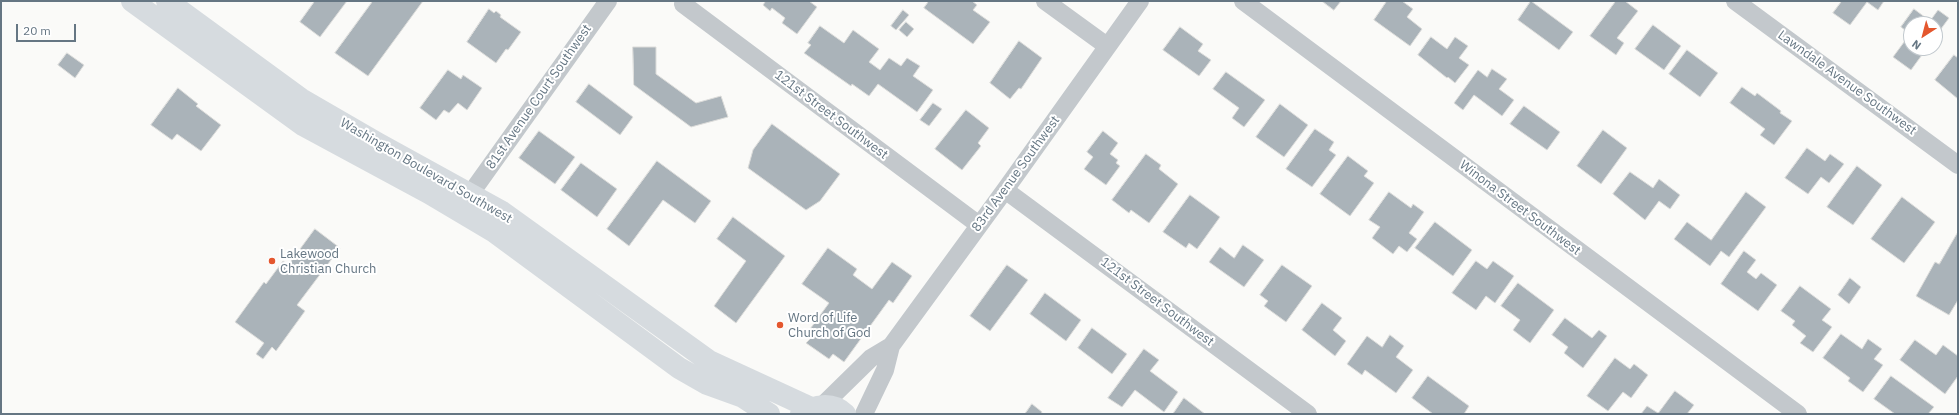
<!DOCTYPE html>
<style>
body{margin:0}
#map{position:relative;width:1959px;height:415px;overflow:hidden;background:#fafaf8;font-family:"IBM Plex Sans",sans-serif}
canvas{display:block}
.frame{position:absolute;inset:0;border:2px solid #657683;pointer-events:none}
.north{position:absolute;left:1903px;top:16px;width:40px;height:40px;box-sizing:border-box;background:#fff;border:1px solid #c1c8cd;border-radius:50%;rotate:216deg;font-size:11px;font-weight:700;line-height:16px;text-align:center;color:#657683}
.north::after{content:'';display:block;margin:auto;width:14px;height:18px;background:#e4572e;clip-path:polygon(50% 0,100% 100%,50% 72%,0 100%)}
.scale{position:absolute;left:16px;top:24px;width:60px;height:18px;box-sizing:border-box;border:2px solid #657683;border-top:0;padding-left:5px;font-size:12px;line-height:14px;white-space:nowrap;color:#657683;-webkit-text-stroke:3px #fff;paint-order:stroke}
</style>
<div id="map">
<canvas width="1959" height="415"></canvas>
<div class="frame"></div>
<div class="north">N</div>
<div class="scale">20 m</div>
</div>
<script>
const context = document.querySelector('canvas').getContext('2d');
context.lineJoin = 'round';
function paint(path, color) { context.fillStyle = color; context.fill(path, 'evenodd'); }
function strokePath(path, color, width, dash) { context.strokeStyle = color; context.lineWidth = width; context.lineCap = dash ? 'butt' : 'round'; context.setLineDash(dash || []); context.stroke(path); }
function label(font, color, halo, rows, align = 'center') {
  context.font = font + ' "IBM Plex Sans",sans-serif'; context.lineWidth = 4; context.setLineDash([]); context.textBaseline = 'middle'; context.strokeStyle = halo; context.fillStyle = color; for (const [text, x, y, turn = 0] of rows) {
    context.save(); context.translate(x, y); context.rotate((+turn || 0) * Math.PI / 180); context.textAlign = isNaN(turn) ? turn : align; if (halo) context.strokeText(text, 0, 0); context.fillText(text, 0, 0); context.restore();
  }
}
const building = new Path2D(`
 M 315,1 L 347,1 L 320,37 L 300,22 Z
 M 373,1 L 423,1 L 368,76 L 335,53 Z
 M 763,1 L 809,1 L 817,7 L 797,34 L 782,23 L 785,18 L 772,8 L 770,11 L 763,5 L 765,2 Z
 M 929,1 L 972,1 L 977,5 L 973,10 L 990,22 L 973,44 L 924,8 Z
 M 1322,1 L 1341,1 L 1334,10 Z
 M 1387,1 L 1402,1 L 1413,9 L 1407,17 L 1422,29 L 1410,46 L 1374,20 Z
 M 1531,1 L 1573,32 L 1559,50 L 1518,20 Z
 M 1616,1 L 1625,1 L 1638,11 L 1617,38 L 1624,43 L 1616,55 L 1590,36 Z
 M 1842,1 L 1884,1 L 1878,10 L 1867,2 L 1850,25 L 1833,13 Z
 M 489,9 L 494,13 L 496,11 L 501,15 L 500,17 L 521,32 L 508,50 L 506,49 L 496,63 L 467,42 Z
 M 1914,9 L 1930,21 L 1938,10 L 1949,18 L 1935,37 L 1935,24 L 1911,24 L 1911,48 L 1927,48 L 1911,70 L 1893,57 L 1910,34 L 1901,27 Z
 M 903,10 L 909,15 L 896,30 L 891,26 Z
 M 906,22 L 914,29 L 907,37 L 899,30 Z
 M 1653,25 L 1681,46 L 1664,70 L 1635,49 Z
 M 820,26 L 844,43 L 853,30 L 879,49 L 869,62 L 880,70 L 889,58 L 901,66 L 907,58 L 920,66 L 913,76 L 933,90 L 917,112 L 878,84 L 869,96 L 852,84 L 851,86 L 804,53 L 811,45 L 808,43 Z
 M 1180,27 L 1203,44 L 1198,51 L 1211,60 L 1199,76 L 1163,50 Z
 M 1431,37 L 1447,49 L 1455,37 L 1468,46 L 1459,58 L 1469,65 L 1455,83 L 1448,77 L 1447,78 L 1418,55 Z
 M 1019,41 L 1042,58 L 1021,89 L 1019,88 L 1010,99 L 990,83 Z
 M 633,47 L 656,47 L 656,74 L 696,103 L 721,96 L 728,117 L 691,127 L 634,85 Z
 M 1687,50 L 1718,73 L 1700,97 L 1669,74 Z
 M 67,53 L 84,65 L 75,78 L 58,65 Z
 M 1954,55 L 1958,58 L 1958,99 L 1935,80 Z
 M 1492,69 L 1507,79 L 1499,89 L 1514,100 L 1502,116 L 1474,95 L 1463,110 L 1454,103 L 1478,70 L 1487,77 Z
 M 448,70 L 461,79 L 463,75 L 482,88 L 467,110 L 458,103 L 449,113 L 444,110 L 436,120 L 420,108 Z
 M 1226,72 L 1265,100 L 1244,127 L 1232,118 L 1239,108 L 1213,89 Z
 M 589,84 L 633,117 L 620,135 L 576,102 Z
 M 1742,87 L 1755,96 L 1757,93 L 1781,111 L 1780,113 L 1792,121 L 1774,145 L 1760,135 L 1765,129 L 1730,103 Z
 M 178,88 L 198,104 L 196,106 L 221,125 L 201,151 L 177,134 L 172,140 L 151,125 Z
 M 933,103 L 942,109 L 929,126 L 920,120 Z
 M 1280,104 L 1308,125 L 1284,157 L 1256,137 Z
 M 1524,106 L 1560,132 L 1547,150 L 1510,124 Z
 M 966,110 L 989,128 L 978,143 L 981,146 L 962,170 L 935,149 Z
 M 772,124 L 840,174 L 820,201 L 806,210 L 748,168 L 753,150 Z
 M 1315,129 L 1334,142 L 1329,150 L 1336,155 L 1312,187 L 1286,169 Z
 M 1603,130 L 1627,148 L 1601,184 L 1577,166 Z
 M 539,131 L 575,157 L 555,184 L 519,158 Z
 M 1103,131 L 1118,143 L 1110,154 L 1118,160 L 1116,163 L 1120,166 L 1106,185 L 1084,169 L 1093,157 L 1087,152 Z
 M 1807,148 L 1825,161 L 1830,154 L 1844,164 L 1829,183 L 1821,177 L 1808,194 L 1785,178 Z
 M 1146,154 L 1161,165 L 1159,169 L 1178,184 L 1149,223 L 1131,210 L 1129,213 L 1112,200 Z
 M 1348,156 L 1368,171 L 1364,176 L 1374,183 L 1350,216 L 1320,194 Z
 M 657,161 L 711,201 L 695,223 L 663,200 L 629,246 L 607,229 Z
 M 581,163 L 617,189 L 597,217 L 561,190 Z
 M 1857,166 L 1882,185 L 1853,225 L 1827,207 Z
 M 1630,172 L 1653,188 L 1659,179 L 1680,195 L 1670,209 L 1659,201 L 1645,220 L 1613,194 Z
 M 1389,192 L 1411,208 L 1413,204 L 1424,212 L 1409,233 L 1417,239 L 1407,252 L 1399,246 L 1393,254 L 1372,238 L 1380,227 L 1369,220 Z
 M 1746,192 L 1766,207 L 1729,257 L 1721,251 L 1710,266 L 1674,239 L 1687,222 L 1711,240 Z
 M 1190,195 L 1220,217 L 1197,249 L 1189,243 L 1186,248 L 1163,232 Z
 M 1902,197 L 1935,222 L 1904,263 L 1871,239 Z
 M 733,217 L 785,256 L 736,323 L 714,306 L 746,261 L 717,239 Z
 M 1435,222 L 1472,250 L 1453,276 L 1415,248 Z
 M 315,229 L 340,248 L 297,305 L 305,311 L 276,351 L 272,347 L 263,359 L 256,354 L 264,343 L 235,322 L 264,282 L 266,284 L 283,261 L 288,265 Z
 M 1958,232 L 1958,300 L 1949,315 L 1916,296 L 1935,262 L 1939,264 Z
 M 1243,245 L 1264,260 L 1244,287 L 1209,262 L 1220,247 L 1234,258 Z
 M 828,248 L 857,269 L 853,275 L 872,289 L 892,262 L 912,276 L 893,303 L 889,300 L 844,362 L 833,354 L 829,359 L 806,343 L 810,339 L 805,336 L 829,303 L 802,284 Z
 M 1744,251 L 1756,260 L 1747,272 L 1756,279 L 1761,273 L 1777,285 L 1758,311 L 1721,284 Z
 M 1476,261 L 1487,269 L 1493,261 L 1514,276 L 1495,303 L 1486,296 L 1476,310 L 1452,293 Z
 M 1007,265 L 1028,280 L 990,331 L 970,316 Z
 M 1282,265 L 1312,286 L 1286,322 L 1264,306 L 1268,301 L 1260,295 Z
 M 1850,278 L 1861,287 L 1849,304 L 1838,295 Z
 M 1518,283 L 1554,310 L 1530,343 L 1513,330 L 1520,320 L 1501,306 Z
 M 1800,286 L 1831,309 L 1822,320 L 1832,327 L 1813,352 L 1800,343 L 1806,336 L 1792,325 L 1795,321 L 1781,311 Z
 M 1045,293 L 1081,320 L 1066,341 L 1030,314 Z
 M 1322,303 L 1342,318 L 1333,330 L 1346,341 L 1335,356 L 1302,330 Z
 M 1565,318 L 1592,338 L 1599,330 L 1607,336 L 1583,368 L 1564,353 L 1568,347 L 1552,335 Z
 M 1092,328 L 1127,354 L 1112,374 L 1078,348 Z
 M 1841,334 L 1862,349 L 1868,339 L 1882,349 L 1874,359 L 1883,365 L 1863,392 L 1848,381 L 1850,378 L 1823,358 Z
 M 1390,335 L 1404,346 L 1396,357 L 1413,370 L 1396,393 L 1365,370 L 1362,375 L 1347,364 L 1367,336 L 1382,347 Z
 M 1915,340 L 1936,355 L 1943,345 L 1958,356 L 1958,376 L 1945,394 L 1900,360 Z
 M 1144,349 L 1159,360 L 1150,371 L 1178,392 L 1164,412 L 1135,390 L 1122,407 L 1108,398 Z
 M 1615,358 L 1630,369 L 1634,364 L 1648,375 L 1631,398 L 1623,392 L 1608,411 L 1587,396 Z
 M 1428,376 L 1469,406 L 1464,414 L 1433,414 L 1412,398 Z
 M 1891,376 L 1934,407 L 1928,414 L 1895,414 L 1874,399 Z
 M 1675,391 L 1694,405 L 1687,414 L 1641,414 L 1647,406 L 1658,413 Z
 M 1184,398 L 1205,414 L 1173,414 Z
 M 1032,404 L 1042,412 L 1041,414 L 1025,414 Z`);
const street = new Path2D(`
 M 1045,1 L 1107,46
 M 1243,1 L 1798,414
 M 1735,1 L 1958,165
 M 683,4 L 979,225
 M 1005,190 L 1308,414
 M 471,193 L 608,1
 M 822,406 L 871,358 L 891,346 L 1005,190 L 1140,1
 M 864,414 L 885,370 L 891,346`);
const secondary = new Path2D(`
 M 132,1 L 303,125 L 429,193 L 493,231 L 679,368 L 707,384 L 743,397 L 769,414
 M 167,1 L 301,99 L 377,143 L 502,212 L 709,361 L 811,408
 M 801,414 C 815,405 832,402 845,414`);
const markers = [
 [272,261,4,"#e4572e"],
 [780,325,4,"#e4572e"]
];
const streetNames = [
 ["Lawndale Avenue Southwest",1847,83,36],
 ["81st Avenue Court Southwest",539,97,-55],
 ["121st Street Southwest",831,115,37],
 ["Washington Boulevard Southwest",426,171,30],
 ["83rd Avenue Southwest",1016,174,-54],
 ["Winona Street Southwest",1520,208,37],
 ["121st Street Southwest",1157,302,37]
];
const poiNames = [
 ["Lakewood",280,254],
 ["Christian Church",280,269],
 ["Word of Life",788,318],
 ["Church of God",788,333]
];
paint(building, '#aab3b9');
strokePath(building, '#dcdcda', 1);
strokePath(street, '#c3c8cc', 18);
strokePath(secondary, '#d6dbdf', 22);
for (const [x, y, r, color] of markers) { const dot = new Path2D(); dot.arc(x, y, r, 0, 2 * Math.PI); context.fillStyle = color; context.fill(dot); strokePath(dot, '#fff', 1.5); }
label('13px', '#657683', '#fff', streetNames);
label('13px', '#657683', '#fff', poiNames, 'left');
</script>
